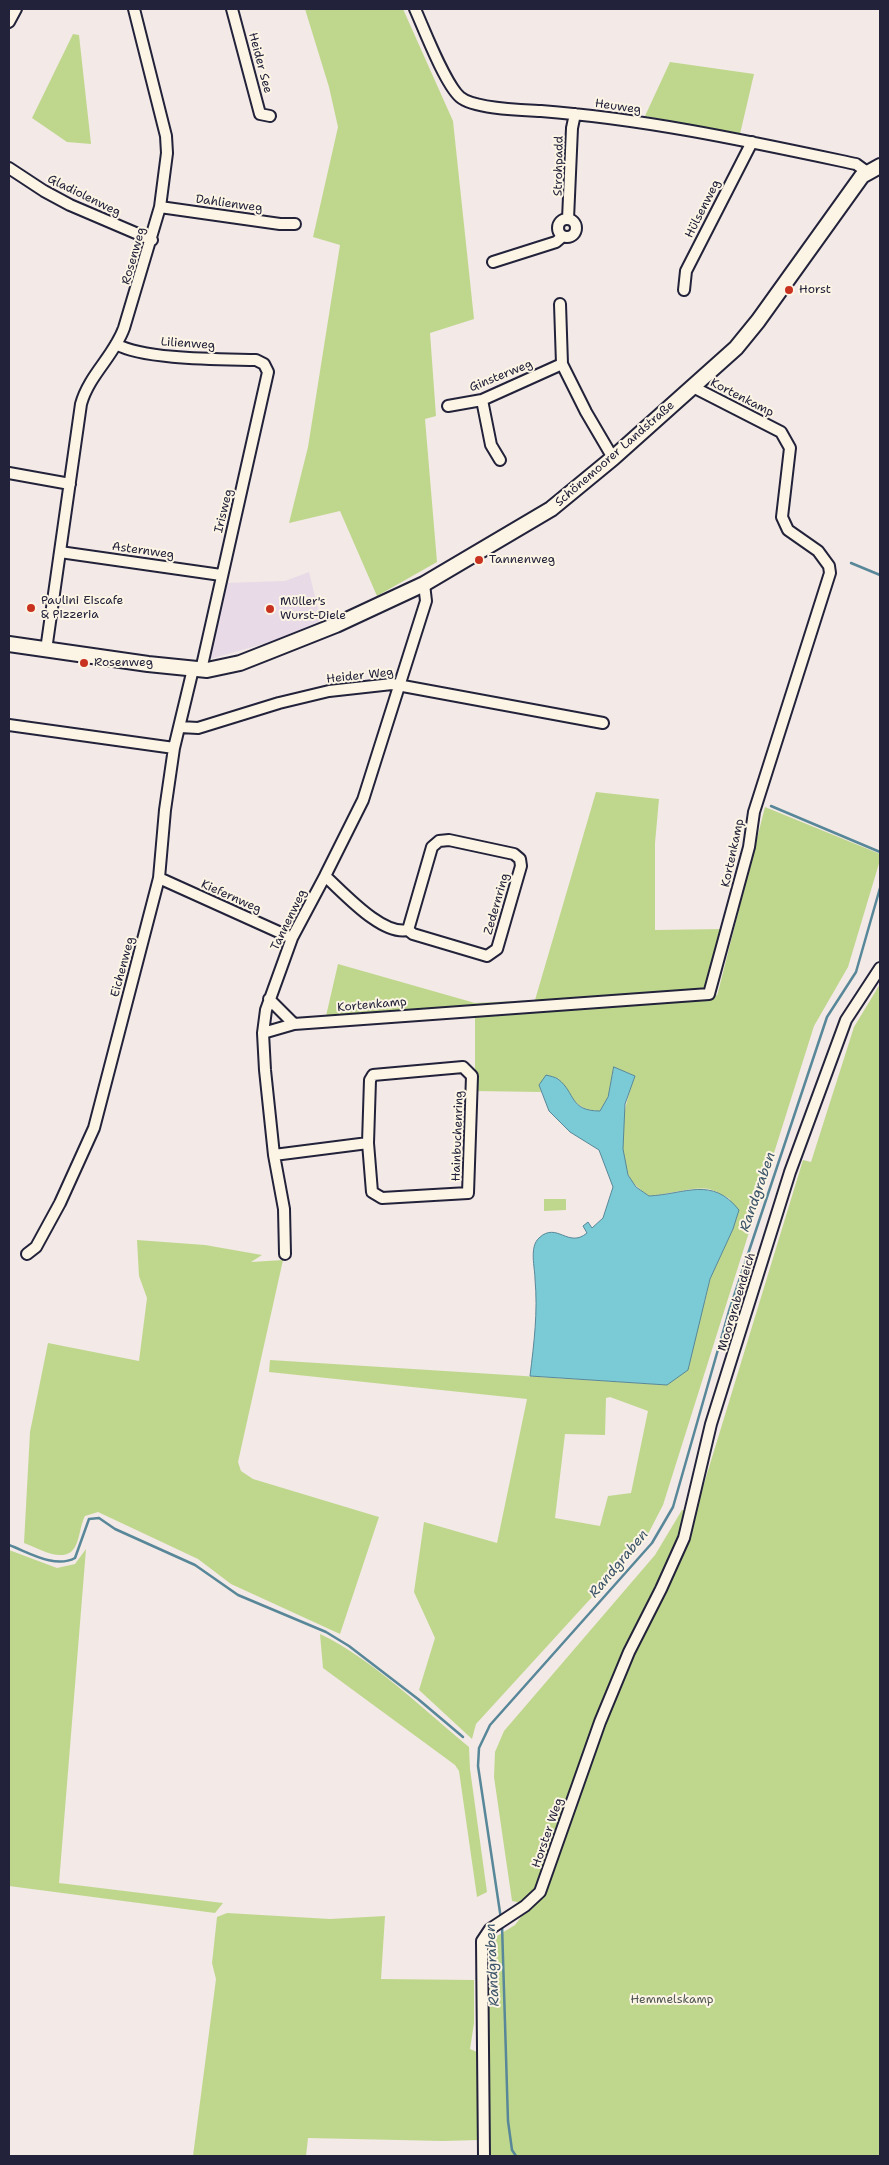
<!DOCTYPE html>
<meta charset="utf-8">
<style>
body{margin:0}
#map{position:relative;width:889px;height:2165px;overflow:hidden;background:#f3e9e6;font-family:"Shantell Sans",sans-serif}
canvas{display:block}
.frame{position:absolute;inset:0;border:10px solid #22223b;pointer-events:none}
</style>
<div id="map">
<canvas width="889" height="2165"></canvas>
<div class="frame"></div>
</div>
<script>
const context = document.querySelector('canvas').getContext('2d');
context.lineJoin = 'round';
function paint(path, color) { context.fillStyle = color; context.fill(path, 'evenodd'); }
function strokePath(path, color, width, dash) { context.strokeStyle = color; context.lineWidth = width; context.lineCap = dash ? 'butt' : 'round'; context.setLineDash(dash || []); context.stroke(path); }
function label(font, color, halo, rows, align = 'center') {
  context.font = font + ' "Shantell Sans",sans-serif'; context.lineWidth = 4; context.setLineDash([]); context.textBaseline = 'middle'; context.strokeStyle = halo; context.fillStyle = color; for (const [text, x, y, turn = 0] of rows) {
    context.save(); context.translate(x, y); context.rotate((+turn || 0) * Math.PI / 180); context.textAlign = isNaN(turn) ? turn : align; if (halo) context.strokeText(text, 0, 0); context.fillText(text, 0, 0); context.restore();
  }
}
const built = new Path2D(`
 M 309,572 L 321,621 L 270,642 L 210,659 L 208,654 L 225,583 L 285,581 Z`);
const green = new Path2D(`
 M 305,9 L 403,9 L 453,121 L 474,319 L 430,333 L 436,416 L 425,419 L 437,562 L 377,596 L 340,511 L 289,523 L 308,447 L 340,245 L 313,237 L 338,127 L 329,87 Z
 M 73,34 L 79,35 L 91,144 L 67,142 L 32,118 Z
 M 670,62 L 754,74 L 740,134 L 645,116 Z
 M 596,792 L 659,799 L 655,843 L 655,930 L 725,929 L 707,976 L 717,996 L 765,807 L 880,854 L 880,860 L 848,967 L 814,1026 L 663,1505 L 646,1538 L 476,1724 L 472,1739 L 419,1690 L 435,1638 L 414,1592 L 424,1522 L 497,1543 L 527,1399 L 269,1372 L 270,1360 L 667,1385 L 705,1301 L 710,1279 L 733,1229 L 730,1199 C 724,1196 718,1192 712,1190 C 698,1185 666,1195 649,1196 C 641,1190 632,1184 628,1174 C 615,1144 624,1106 635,1076 L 614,1067 L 608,1098 L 600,1111 C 576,1111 571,1096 558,1078 L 539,1085 L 541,1092 L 475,1091 L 475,1009 L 326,1016 L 338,964 L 475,1003 L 535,1000 ZM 610,1397 L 648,1411 L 631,1493 L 608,1496 L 600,1526 L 555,1518 L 565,1434 L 605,1435 L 606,1398 Z
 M 880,984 L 880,2156 L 490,2156 L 486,1952 L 497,1936 L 515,1925 L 527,1909 L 544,1894 L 604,1723 L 695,1513 L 803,1160 L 811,1162 L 854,1027 Z
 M 544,1199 L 566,1199 L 566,1210 L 544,1211 Z
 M 137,1240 L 205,1245 L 262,1255 L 251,1262 L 283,1260 L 238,1462 L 241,1471 L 253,1479 L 379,1517 L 340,1634 L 231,1584 L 198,1559 L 98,1512 L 85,1516 C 80,1526 80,1538 75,1547 C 65,1565 38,1548 24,1543 L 30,1432 L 48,1343 L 139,1361 L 147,1298 L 139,1276 Z
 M 682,1510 L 687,1511 L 680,1537 L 536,1889 L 522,1903 L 512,1901 L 494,1777 L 495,1752 L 504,1731 L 655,1555 Z
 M 86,1549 L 59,1883 L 223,1903 L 215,1913 L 9,1886 L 9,1550 L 57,1568 L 75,1564 Z
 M 320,1634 C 371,1658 425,1711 469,1747 L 470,1769 L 487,1892 L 477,1897 L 459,1771 L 455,1765 L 323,1668 Z
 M 227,1913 L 330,1919 L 385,1916 L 381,1979 L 474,1980 L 474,2023 L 470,2049 L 477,2052 L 478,2140 L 443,2141 L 308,2138 L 306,2156 L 193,2156 L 216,1979 L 212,1963 L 217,1917 Z`);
const water = new Path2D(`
 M 614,1067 L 635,1076 L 625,1104 L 623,1149 L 628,1175 L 636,1187 L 649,1196 C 686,1194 712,1176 739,1210 L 733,1229 L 710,1279 L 688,1370 L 667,1385 L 530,1376 C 534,1343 538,1312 535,1279 C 535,1268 529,1247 539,1238 C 557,1221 568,1249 587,1233 L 583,1226 L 588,1222 L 592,1228 L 603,1218 L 613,1187 L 599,1150 L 570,1132 L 549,1111 L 539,1085 L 546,1075 C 550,1076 555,1077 558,1079 C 576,1093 569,1111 600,1111 L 608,1097 Z`);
const stream = new Path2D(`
 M 851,563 L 880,575
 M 771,806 L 880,852
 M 9,1545 C 28,1552 55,1569 75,1558 L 89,1519 L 99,1518 L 115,1529 L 195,1565 L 238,1595 L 326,1632 L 349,1646 L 418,1699 L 463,1737
 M 501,1919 L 478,1766 L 479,1748 L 490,1725 L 652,1543 L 673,1507 L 729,1311 L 827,1017 L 856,972 L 880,888
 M 502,1925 L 508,2121 L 512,2150 L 516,2156`);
const street = new Path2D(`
 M 232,9 L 260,114 L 270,116
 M 415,9 C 424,29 445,84 460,97 C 474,109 522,110 541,111 C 647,119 752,142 856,164 L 867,172
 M 9,22 L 16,9
 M 9,168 L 44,191 L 70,205 L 152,240
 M 160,207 L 280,224 L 295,224
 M558 228a9 9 0 1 1 18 0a9 9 0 1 1-18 0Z
 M 568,219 L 572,128 L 575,114
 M 493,262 L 556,242 L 563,236
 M 684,290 L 686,271 L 752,142
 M 560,304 L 562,364 L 586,412 L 613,458
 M 116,344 C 144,360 222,359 256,360 L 264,364 L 268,372 L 201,670
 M 482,400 L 491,445 L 500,460
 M 448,406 L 482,400 L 562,364
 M 9,473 L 70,484
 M 60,552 L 221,575
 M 46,650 L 81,404 C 89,375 114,356 124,328 L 160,207 L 167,153 L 166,136 L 134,9
 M 9,725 L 174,748
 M 180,727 L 198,728 L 279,703 L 329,691 L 392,684 L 603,723
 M 325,876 C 344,893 382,936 408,930 L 413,934 L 487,956 L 497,949 L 521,866 L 520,859 L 514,854 L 449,840 L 439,841 L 432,847 L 408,930
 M 159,878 L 292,938
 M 269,999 L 294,1024
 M 263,1033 L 294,1024 L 709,994 L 749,847 L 754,812 L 830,573 L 829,566 L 818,551 L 788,530 L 782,517 L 790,448 L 781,432 L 693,387
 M 274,1155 L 368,1143 L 372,1192 L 382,1198 L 468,1193 L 472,1076 L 463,1067 L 373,1075 L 370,1080 L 368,1143
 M 27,1254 L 36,1247 L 60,1203 L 94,1128 L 159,878 L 165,810 L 174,748 L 193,669
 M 285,1254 L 284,1209 L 274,1155 L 265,1070 L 263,1033 L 266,1010 L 292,938 L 325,876 L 363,800 L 426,601 L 424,584
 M 484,2156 L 482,1941 L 490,1929 L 525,1906 L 540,1892 L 600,1722 L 629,1652 L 661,1589 L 684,1538 L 711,1424 L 790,1172 L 846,1020 L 880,968`);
const secondary = new Path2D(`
 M 9,644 L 148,664 L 207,670 L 240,663 L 273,650 L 336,625 L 424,584 L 551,509 L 613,458 L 736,348 L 758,321 L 862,176 L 880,166`);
const markers = [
 [789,290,5,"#c8321e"],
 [479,560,5,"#c8321e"],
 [31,608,5,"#c8321e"],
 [270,609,5,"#c8321e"],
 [84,663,5,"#c8321e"]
];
const streetNames = [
 ["Heider See",260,63,75],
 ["Heuweg",618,107,8],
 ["Strohpadd",559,166,-89],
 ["Gladiolenweg",84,196,26],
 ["Dahlienweg",229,204,8],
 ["Hülsenweg",703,209,-63],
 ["Rosenweg",134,256,-74],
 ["Lilienweg",188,344,4],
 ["Ginsterweg",501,376,-22],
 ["Kortenkamp",742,398,27],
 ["Schönemoorer Landstraße",615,454,-41],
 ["Irisweg",224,511,-76],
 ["Asternweg",143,551,8],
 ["Heider Weg",360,676,-6],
 ["Kortenkamp",733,853,-78],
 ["Kiefernweg",231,897,24],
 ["Zedernring",497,904,-74],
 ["Tannenweg",289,920,-64],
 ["Eichenweg",123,967,-75],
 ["Kortenkamp",372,1005,-5],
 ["Hainbuchenring",458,1136,-88],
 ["Moorgrabendeich",737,1302,-73],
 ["Horster Weg",548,1833,-71]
];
const poiNames = [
 ["Horst",799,290],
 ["Tannenweg",489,560],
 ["Paulini Eiscafe",41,601],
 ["& Pizzeria",41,615],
 ["Müller's",280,602],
 ["Wurst-Diele",280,616],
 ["Rosenweg",94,663]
];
const parkNames = [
 ["Hemmelskamp",672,2000]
];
const waterNames = [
 ["Randgraben",758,1192,-71],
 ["Randgraben",619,1564,-50],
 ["Randgraben",493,1965,-93]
];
paint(built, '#e8dbe7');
paint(green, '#bfd78d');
paint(water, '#7bcbd6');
strokePath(water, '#578798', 1);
strokePath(stream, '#578798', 2.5);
strokePath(street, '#22223b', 14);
strokePath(secondary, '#22223b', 18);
strokePath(street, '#fcf5e5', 10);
strokePath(secondary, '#fcf5e5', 14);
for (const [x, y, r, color] of markers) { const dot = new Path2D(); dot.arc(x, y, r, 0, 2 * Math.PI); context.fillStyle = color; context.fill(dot); strokePath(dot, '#fcf5e5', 2); }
label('12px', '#22223b', '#fcf5e5', streetNames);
label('12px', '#22223b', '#fcf5e5', poiNames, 'left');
label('12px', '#515854', '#fcf5e5', parkNames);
label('italic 14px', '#3d556a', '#fcf5e5', waterNames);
</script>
